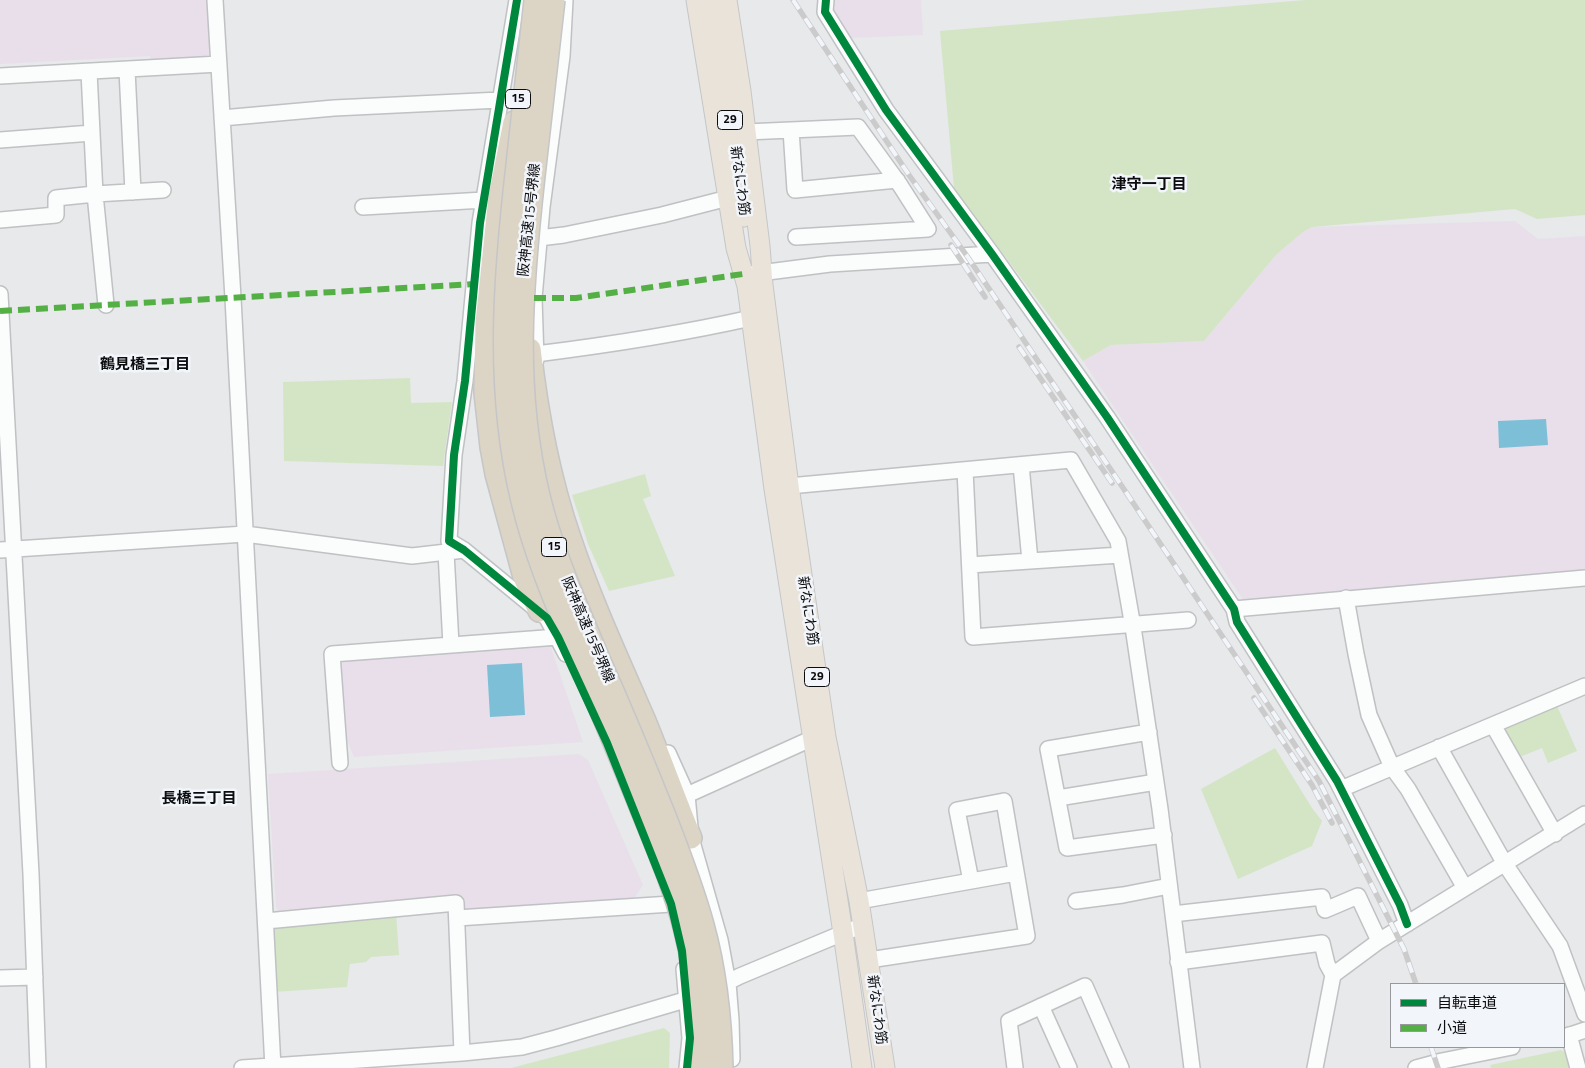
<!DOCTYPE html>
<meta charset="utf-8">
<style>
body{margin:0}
#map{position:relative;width:1585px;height:1068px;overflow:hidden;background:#e7e9eb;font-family:"Titillium Web","Noto Sans JP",sans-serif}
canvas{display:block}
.legend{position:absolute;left:1390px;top:983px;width:175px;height:65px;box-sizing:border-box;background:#f2f5fa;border:1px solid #96989c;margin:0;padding:6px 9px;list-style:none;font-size:15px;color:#0b0c0e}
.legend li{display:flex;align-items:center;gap:10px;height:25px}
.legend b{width:25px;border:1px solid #96989c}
</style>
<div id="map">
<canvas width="1585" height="1068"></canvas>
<ul class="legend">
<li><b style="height:6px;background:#00873e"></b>自転車道</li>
<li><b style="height:6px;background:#54b044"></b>小道</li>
</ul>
</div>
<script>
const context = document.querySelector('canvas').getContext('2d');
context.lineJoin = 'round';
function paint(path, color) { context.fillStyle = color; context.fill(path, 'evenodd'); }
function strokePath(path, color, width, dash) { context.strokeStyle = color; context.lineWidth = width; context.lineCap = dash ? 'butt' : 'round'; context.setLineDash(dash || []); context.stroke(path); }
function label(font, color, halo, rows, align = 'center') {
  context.font = font + ' "Titillium Web","Noto Sans JP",sans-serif'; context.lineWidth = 5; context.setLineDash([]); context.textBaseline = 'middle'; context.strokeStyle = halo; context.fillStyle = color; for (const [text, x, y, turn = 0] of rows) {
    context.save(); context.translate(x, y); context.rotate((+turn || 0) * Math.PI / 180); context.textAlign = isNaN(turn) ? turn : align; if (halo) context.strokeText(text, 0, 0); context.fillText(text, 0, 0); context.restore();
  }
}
const education = new Path2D(`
 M 0,0 L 209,0 L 212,59 L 151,62 L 150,56 L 0,64 Z
 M 832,0 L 921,0 L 923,35 L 851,38 L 831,9 Z
 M 1515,221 L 1538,239 L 1585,236 L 1585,571 L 1244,601 L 1083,361 L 1111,345 L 1204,341 L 1276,255 L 1303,232 L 1312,227 Z
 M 549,642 L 583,742 L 354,757 L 347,740 L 341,732 L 337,665 L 342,659 Z
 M 579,754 L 588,760 L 643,885 L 631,903 L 461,912 L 462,897 L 280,913 L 276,907 L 268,774 Z`);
const green = new Path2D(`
 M 1305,0 L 1585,0 L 1585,215 L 1537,219 L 1515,209 L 1312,227 L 1303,232 L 1276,255 L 1204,341 L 1111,345 L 1083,361 L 954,188 L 940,31 Z
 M 410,378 L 411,403 L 452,402 L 443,466 L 284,461 L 283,382 Z
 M 645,474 L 651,496 L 643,499 L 675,576 L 609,591 L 588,544 L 572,495 Z
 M 1551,704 L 1557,706 L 1577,751 L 1548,763 L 1542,748 L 1515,759 L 1498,727 Z
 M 1275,748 L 1312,808 L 1322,821 L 1312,846 L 1238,879 L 1201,789 Z
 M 396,913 L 399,955 L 371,957 L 366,962 L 350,964 L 347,987 L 274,992 L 271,928 Z
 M 664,1028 L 670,1033 L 669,1068 L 511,1068 Z
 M 1561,1050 L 1566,1053 L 1571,1068 L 1491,1068 L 1490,1065 Z`);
const water = new Path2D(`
 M 1546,419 L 1548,445 L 1499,448 L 1498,421 Z
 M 522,663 L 525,715 L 490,717 L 487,665 Z`);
const minor = new Path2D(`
 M 215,0 L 233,298 L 273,1068
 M 517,0 L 480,223 L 465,381 L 454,455 L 449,541 L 464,550 L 547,618 L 566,654
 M 826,0 L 825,12 L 886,110 L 992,254 L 1107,417 L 1234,609 L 1237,622 L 1337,781 L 1400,905 L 1407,924
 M 127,70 L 133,192
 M 89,72 L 95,194 L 106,305
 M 0,76 L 219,64
 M 222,118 L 334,108 L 500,100
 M 791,130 L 795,190 L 897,180
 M 746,132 L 858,127 L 900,185 L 928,229 L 796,237
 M 0,140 L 92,133
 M 363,207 L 484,200
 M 0,220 L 56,215 L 56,198 L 95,194 L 163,190
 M 539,238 L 564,235 L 662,215 L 728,198
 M 752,274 L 830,264 L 992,254
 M 0,294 L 31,874 L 38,1068
 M 536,354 C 608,345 680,334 751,318
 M 536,360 L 534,298 L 542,207 L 562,56 L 565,0
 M 1021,465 L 1030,561
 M 965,470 L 973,637 L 1188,620
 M 789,486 L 1071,460 L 1118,541 L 1133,627 L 1160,809 L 1192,1068
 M 0,550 L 245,534 L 412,556 L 464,550
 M 446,552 L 451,645
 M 970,565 L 1120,555
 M 1346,598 L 1356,654 L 1369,715 L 1392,767 L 1408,789 L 1465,888
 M 1234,609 L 1585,578
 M 1493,725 L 1555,834
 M 1149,732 L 1048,749 L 1067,848 L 1164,835
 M 1439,747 L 1505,864 L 1560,946 L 1585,1014
 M 668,753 L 687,795 L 691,838 L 720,940 L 728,983 L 731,1020 L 732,1059
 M 340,763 L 332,654 L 558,637
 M 1341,789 L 1585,686
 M 687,795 L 813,738 L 823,737
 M 1058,798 L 1156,782
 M 859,901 L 1016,873
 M 1076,901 L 1123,895 L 1169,886
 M 1173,914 L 1322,897 L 1325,910 L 1358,896 L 1379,941
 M 457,918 L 671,904
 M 266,921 L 456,903 L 462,1053
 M 869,960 L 1027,936 L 1004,801 L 957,810 L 971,881
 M 1178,962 L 1322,943 L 1327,964 L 1333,975
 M 684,969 L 690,1038 L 687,1068
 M 0,978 L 35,977
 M 720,986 L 740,976 L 843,933 L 864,925
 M 1041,1006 L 1069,1068
 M 1569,1035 L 1578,1068
 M 1564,1037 L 1585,1030
 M 242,1068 L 462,1053 L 522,1047 L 556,1038 L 695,997
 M 1015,1068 L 1009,1021 L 1085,986 L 1121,1068
 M 1315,1068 L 1333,975 L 1379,941 L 1585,814
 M 1416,1068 L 1442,1061 L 1512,1047`);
const major = new Path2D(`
 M 696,0 L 736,248 L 747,286 L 774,489 L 843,933 L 862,1068
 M 714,0 L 744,217
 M 727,0 L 741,91 L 760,246 L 763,285 L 789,486 L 826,737 L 859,901 L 885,1068`);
const highway = new Path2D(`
 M 514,122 L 499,197 L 486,323 L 485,393 L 491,447 L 496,474 L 524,577 L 539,611
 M 530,349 C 537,412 549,477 570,538 C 591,601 619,661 645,721 C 661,760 675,799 691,838`);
const rail = new Path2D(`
 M 793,0 L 909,175 L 967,256 L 1075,416 L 1319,781 L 1404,949 L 1416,984
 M 951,245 L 985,297
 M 1019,347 L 1112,483
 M 1254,698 L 1312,785 L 1332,823
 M 1431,1047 L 1438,1068`);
const highwayBridge = new Path2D(`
 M 535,0 C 529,55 523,110 517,165 C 504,278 495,390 522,501 C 534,552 554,599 574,647 C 597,702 620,756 642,811 C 658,850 675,890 685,931 C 696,976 702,1022 702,1068
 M 554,0 C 547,59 541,118 534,176 C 522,285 513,388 539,496 C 552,550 575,601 596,652 C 620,706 643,761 665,816 C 679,852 693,888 703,925 C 716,972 721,1020 722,1068`);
const quiet = new Path2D(`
 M 534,298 L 576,298 L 743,274
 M 0,311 L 474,284`);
const cycleway = new Path2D(`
 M 517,0 L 480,223 L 465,381 L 454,455 L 449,541 L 464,550 L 547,618 L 558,637 L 607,743 L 671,904 L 682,951 L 690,1038 L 687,1068
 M 826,0 L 825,12 L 886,110 L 992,254 L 1107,417 L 1234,609 L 1237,622 L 1337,781 L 1400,905 L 1407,924`);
const shields = [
 [518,99,25],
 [730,120,25],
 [554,547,25],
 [817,677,25]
];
const shieldNames = [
 ["15",518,99],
 ["29",730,120],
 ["15",554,547],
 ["29",817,677]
];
const streetNames = [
 ["新なにわ筋",739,181,82],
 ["阪神高速15号堺線",530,220,-84],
 ["新なにわ筋",807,611,81],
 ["阪神高速15号堺線",587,630,67],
 ["新なにわ筋",876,1010,82]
];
const neighbourhoodNames = [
 ["津守一丁目",1149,185],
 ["鶴見橋三丁目",145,365],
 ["長橋三丁目",199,799]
];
paint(education, '#e8dfea');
paint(green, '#d4e5c6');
paint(water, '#7dbfd6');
strokePath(minor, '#bfc1c3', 18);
strokePath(major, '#c5c6c8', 21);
strokePath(highway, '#c5c6c8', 24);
strokePath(minor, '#fbfcfc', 15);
strokePath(major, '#e9e3da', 19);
strokePath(highway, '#dcd4c4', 21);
strokePath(rail, '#cbcbcc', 5.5);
strokePath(rail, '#f2f5fa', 4, [11]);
strokePath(highwayBridge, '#c5c6c8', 24, []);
strokePath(highwayBridge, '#dcd4c4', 21);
strokePath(quiet, '#54b044', 6, [12, 6]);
strokePath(cycleway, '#00873e', 8);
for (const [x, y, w] of shields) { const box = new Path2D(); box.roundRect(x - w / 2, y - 9.5, w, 19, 4); context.fillStyle = '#f2f5fa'; context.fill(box); strokePath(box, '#0b0c0e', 1); }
label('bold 12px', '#0b0c0e', null, shieldNames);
label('14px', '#0b0c0e', '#f2f5fa', streetNames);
label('bold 15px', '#0b0c0e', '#f2f5fa', neighbourhoodNames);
</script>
